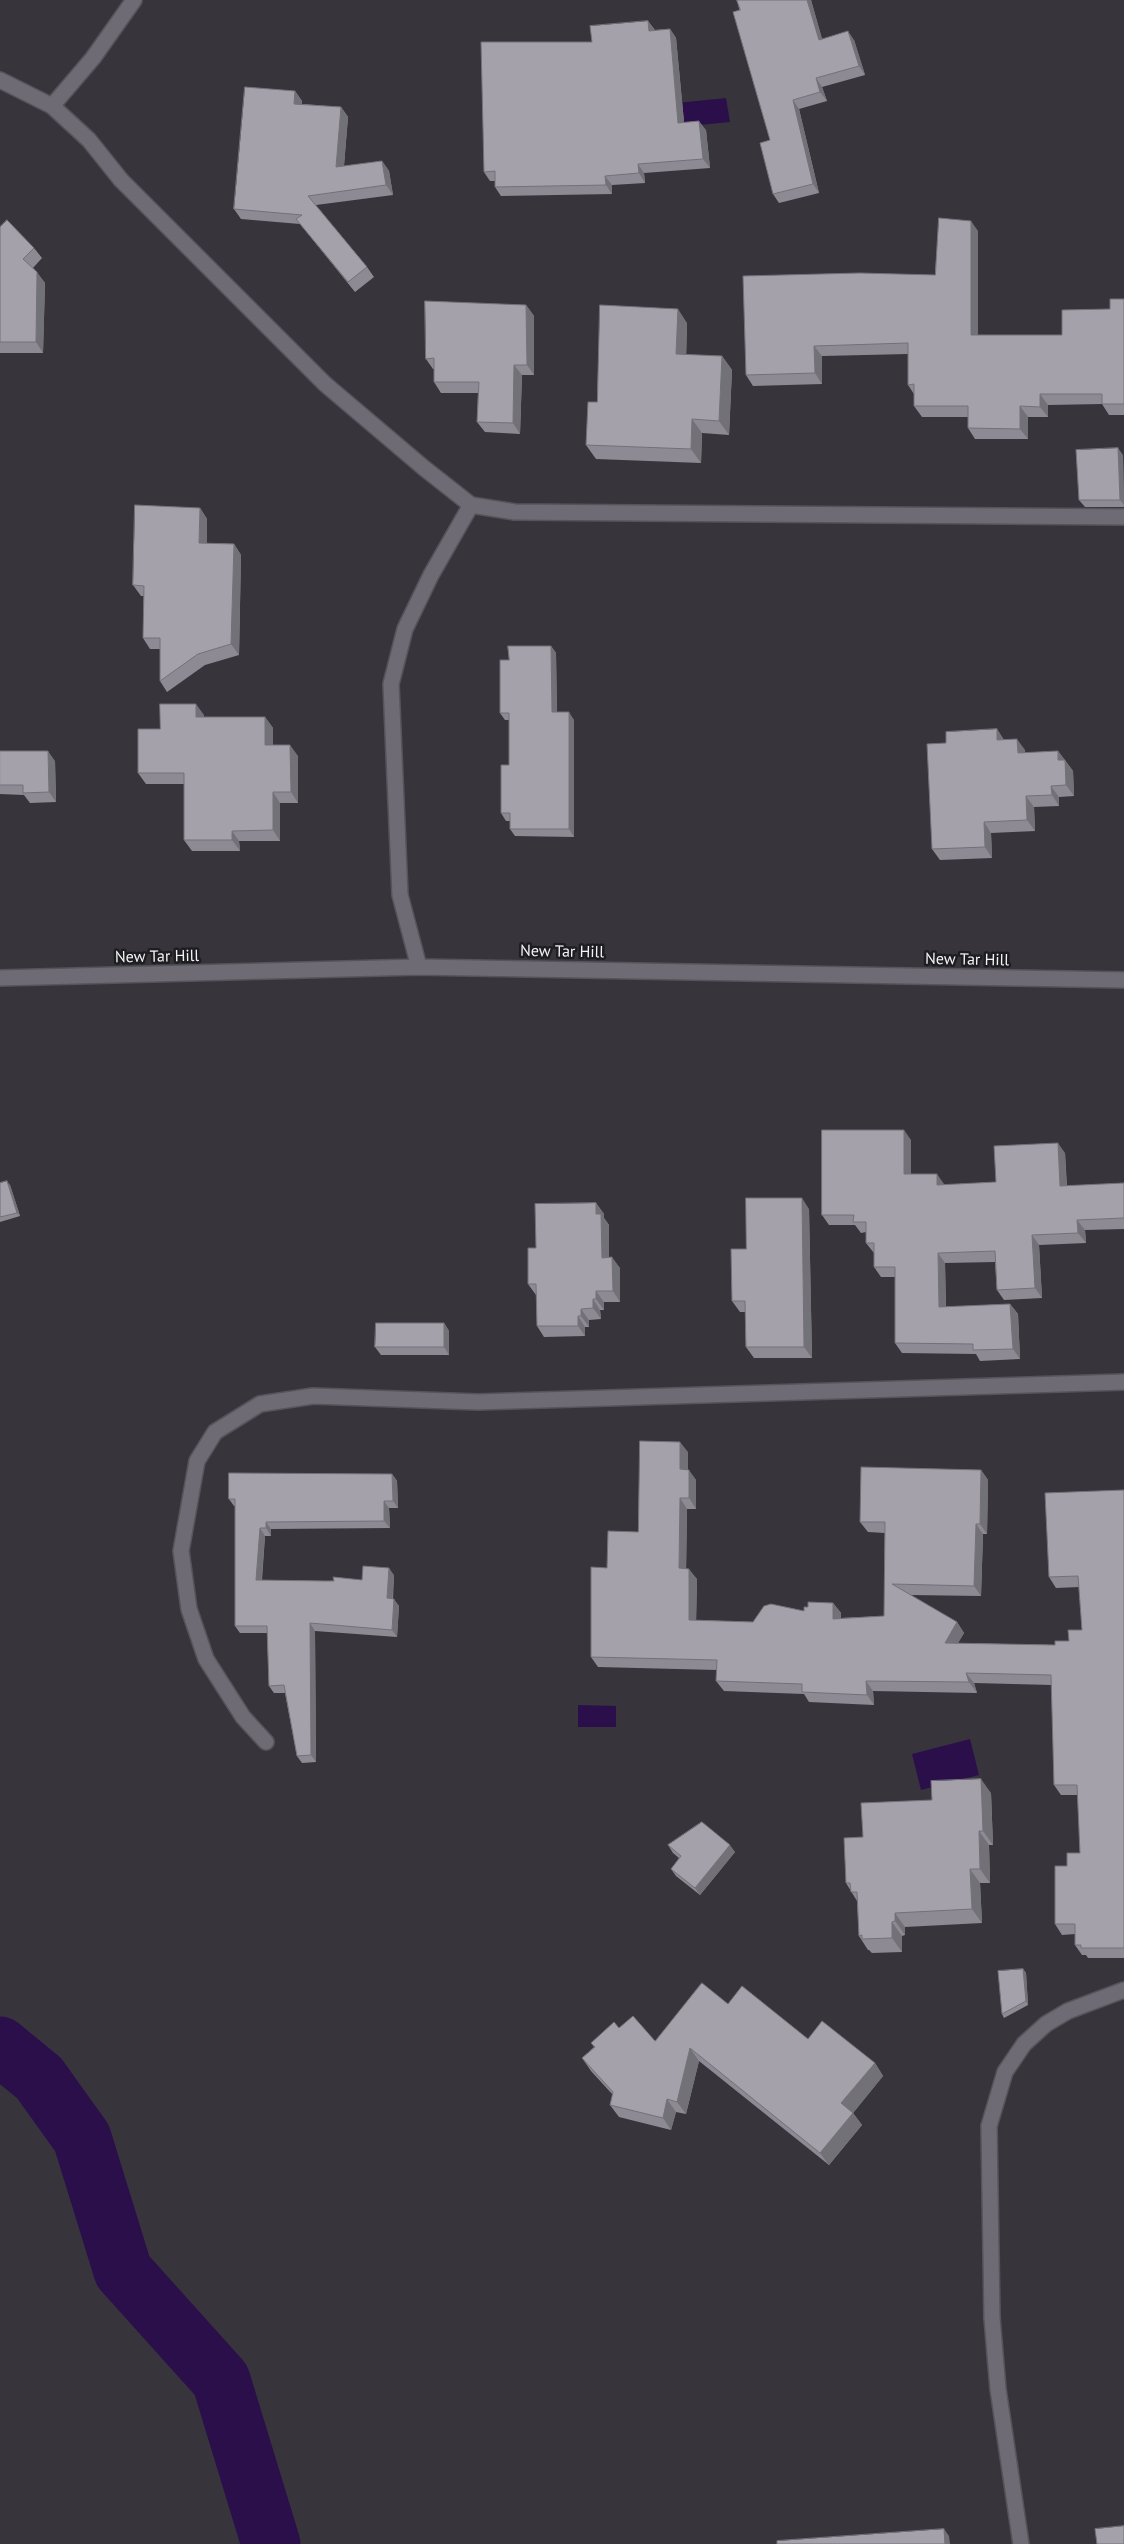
<!DOCTYPE html>
<style>
body{margin:0}
canvas{display:block;background:#37343c}
</style>
<canvas width="1124" height="2544"></canvas>
<script>
const context = document.querySelector('canvas').getContext('2d');
context.lineJoin = 'round';
function paint(path, color) { context.fillStyle = color; context.fill(path, 'evenodd'); }
function strokePath(path, color, width, dash) { context.strokeStyle = color; context.lineWidth = width; context.lineCap = dash ? 'butt' : 'round'; context.setLineDash(dash || []); context.stroke(path); }
function label(font, color, halo, rows, align = 'center') {
  context.font = font + ' "PT Sans",sans-serif'; context.lineWidth = 5; context.setLineDash([]); context.textBaseline = 'middle'; context.strokeStyle = halo; context.fillStyle = color; for (const [text, x, y, turn = 0] of rows) {
    context.save(); context.translate(x, y); context.rotate((+turn || 0) * Math.PI / 180); context.textAlign = isNaN(turn) ? turn : align; if (halo) context.strokeText(text, 0, 0); context.fillText(text, 0, 0); context.restore();
  }
}
const water = new Path2D(`
 M 726,98 L 730,122 L 679,127 L 677,103 Z
 M 578,1705 L 616,1706 L 616,1727 L 578,1727 Z
 M 970,1739 L 979,1775 L 921,1790 L 912,1754 Z`);
const river = new Path2D(`
 M 0,2046 L 39,2078 L 82,2138 L 123,2271 L 221,2380 L 271,2544`);
const minor = new Path2D(`
 M 0,80 L 52,106 L 89,140 L 121,180 L 325,384 L 424,468 L 471,505 L 515,512 L 1124,517
 M 52,106 L 93,58 L 134,0
 M 419,967 L 400,895 L 391,684 L 405,629 L 431,575 L 471,505
 M 0,978 L 419,967 L 1124,980
 M 266,1742 L 243,1717 L 206,1659 L 189,1609 L 181,1551 L 197,1461 L 215,1432 L 260,1404 L 313,1396 L 478,1402 L 1124,1382
 M 1021,2544 L 998,2389 L 992,2318 L 989,2126 L 1005,2072 L 1024,2044 L 1046,2024 L 1068,2011 L 1124,1990`);
const wall = new Path2D(`
 M 737,0 L 811,0 L 822,39 L 854,40 L 865,75 L 822,87 L 827,101 L 799,109 L 819,193 L 779,203 L 773,194 L 770,140 Z
 M 648,21 L 655,30 L 670,29 L 676,38 L 684,122 L 706,130 L 710,168 L 644,173 L 645,183 L 612,185 L 612,194 L 501,196 L 495,187 L 495,181 L 490,181 L 484,172 L 592,42 Z
 M 295,91 L 302,101 L 302,104 L 341,107 L 348,117 L 344,166 L 382,161 L 389,171 L 393,195 L 316,205 L 367,267 L 374,277 L 355,292 L 300,224 L 241,219 L 234,209 Z
 M 0,227 L 34,248 L 42,258 L 33,268 L 45,283 L 43,353 L 0,353 Z
 M 978,231 L 978,335 L 1062,335 L 1110,309 L 1124,299 L 1124,415 L 1109,415 L 1102,404 L 1048,405 L 1048,417 L 1028,417 L 1028,439 L 975,439 L 968,428 L 968,417 L 922,417 L 914,406 L 914,394 L 908,385 L 908,354 L 822,356 L 822,384 L 753,386 L 746,375 L 935,275 Z
 M 526,305 L 534,316 L 534,375 L 522,375 L 520,434 L 485,432 L 477,422 L 478,393 L 441,393 L 434,382 L 434,369 L 433,369 L 426,359 Z
 M 687,323 L 686,355 L 722,356 L 732,370 L 729,435 L 702,433 L 701,463 L 596,459 L 586,445 L 597,402 Z
 M 1123,455 L 1124,507 L 1085,507 L 1079,500 Z
 M 200,508 L 207,519 L 207,543 L 234,544 L 241,555 L 239,655 L 205,665 L 167,692 L 160,681 L 160,649 L 150,649 L 143,638 L 144,596 L 141,596 L 133,585 Z
 M 551,646 L 556,653 L 557,712 L 574,720 L 574,837 L 515,836 L 510,829 L 510,821 L 506,821 L 501,813 L 509,765 L 509,720 L 505,720 L 500,713 L 509,660 Z
 M 204,715 L 204,717 L 265,717 L 273,728 L 273,745 L 298,756 L 298,803 L 280,803 L 280,841 L 239,841 L 240,851 L 192,851 L 184,840 L 184,784 L 146,784 L 138,773 L 160,729 Z
 M 997,729 L 1004,740 L 1025,750 L 1025,753 L 1058,751 L 1073,771 L 1074,796 L 1059,797 L 1059,806 L 1034,807 L 1035,831 L 991,833 L 992,858 L 940,860 L 932,849 L 946,743 Z
 M 0,751 L 55,761 L 56,802 L 30,803 L 24,795 L 0,794 Z
 M 911,1140 L 911,1174 L 944,1185 L 996,1182 L 1065,1153 L 1067,1186 L 1124,1183 L 1124,1229 L 1085,1230 L 1086,1243 L 1039,1245 L 1042,1298 L 1004,1300 L 997,1290 L 995,1262 L 945,1263 L 946,1307 L 1010,1304 L 1018,1314 L 1020,1359 L 980,1361 L 976,1354 L 902,1353 L 895,1343 L 895,1277 L 881,1277 L 874,1267 L 874,1253 L 866,1243 L 866,1232 L 861,1233 L 855,1225 L 829,1225 L 822,1215 Z
 M 0,1183 L 10,1185 L 20,1216 L 0,1222 Z
 M 596,1203 L 604,1214 L 604,1218 L 609,1225 L 609,1257 L 620,1268 L 620,1302 L 604,1302 L 604,1310 L 600,1310 L 601,1319 L 589,1320 L 589,1327 L 585,1327 L 585,1336 L 544,1337 L 537,1326 L 536,1295 L 528,1284 L 536,1248 Z
 M 809,1209 L 812,1358 L 754,1358 L 746,1347 L 745,1312 L 740,1312 L 732,1301 L 746,1249 Z
 M 444,1323 L 449,1331 L 449,1355 L 381,1355 L 375,1347 Z
 M 688,1452 L 688,1470 L 696,1480 L 696,1509 L 687,1509 L 686,1569 L 697,1579 L 696,1620 L 753,1622 L 804,1611 L 808,1607 L 833,1603 L 841,1613 L 841,1618 L 884,1616 L 885,1533 L 868,1532 L 860,1522 L 981,1470 L 988,1480 L 987,1534 L 983,1534 L 981,1596 L 910,1595 L 957,1622 L 964,1633 L 958,1643 L 1055,1645 L 1069,1641 L 1082,1630 L 1079,1587 L 1056,1588 L 1049,1577 L 1124,1490 L 1124,1958 L 1088,1958 L 1086,1955 L 1082,1955 L 1075,1945 L 1075,1934 L 1062,1935 L 1055,1924 L 1067,1866 L 1080,1853 L 1078,1795 L 1061,1795 L 1054,1785 L 1052,1685 L 974,1683 L 977,1693 L 873,1691 L 874,1705 L 809,1702 L 804,1694 L 724,1691 L 716,1681 L 717,1670 L 598,1667 L 591,1657 L 607,1568 L 638,1532 Z
 M 392,1474 L 397,1481 L 398,1508 L 389,1508 L 390,1528 L 271,1529 L 271,1536 L 265,1536 L 262,1580 L 325,1581 L 362,1580 L 394,1575 L 393,1599 L 399,1606 L 397,1637 L 315,1631 L 316,1762 L 302,1763 L 297,1756 L 285,1693 L 274,1693 L 269,1686 L 267,1633 L 240,1633 L 235,1626 L 235,1506 L 234,1506 L 229,1499 Z
 M 991,1793 L 993,1845 L 989,1845 L 990,1883 L 980,1883 L 982,1923 L 905,1927 L 905,1935 L 902,1936 L 902,1952 L 872,1953 L 869,1950 L 868,1950 L 859,1936 L 857,1901 L 846,1883 L 863,1837 L 932,1800 Z
 M 668,1845 L 735,1852 L 700,1895 L 676,1876 L 671,1869 L 679,1858 L 673,1853 Z
 M 1023,1969 L 1026,1973 L 1028,2005 L 1004,2018 L 1002,2014 Z
 M 728,2004 L 808,2039 L 875,2063 L 883,2076 L 853,2113 L 862,2125 L 829,2165 L 699,2061 L 686,2114 L 676,2112 L 671,2130 L 619,2117 L 610,2105 L 613,2095 L 591,2071 L 582,2058 L 594,2047 L 591,2043 L 619,2028 L 655,2041 Z`);
const shadedWall = new Path2D(`
 M 807,0 L 811,0 L 825,49 L 819,40 Z
 M 648,21 L 655,31 L 649,31 Z
 M 670,29 L 676,38 L 685,132 L 678,123 Z
 M 848,31 L 854,40 L 865,75 L 859,66 Z
 M 816,78 L 822,87 L 827,101 L 820,92 Z
 M 295,91 L 302,101 L 301,114 L 294,104 Z
 M 793,100 L 799,109 L 819,193 L 813,184 Z
 M 341,107 L 348,117 L 343,177 L 336,167 Z
 M 699,121 L 706,130 L 710,168 L 703,159 Z
 M 382,161 L 389,171 L 393,195 L 386,185 Z
 M 638,164 L 644,173 L 645,183 L 639,173 Z
 M 605,176 L 612,185 L 612,194 L 606,185 Z
 M 971,221 L 978,231 L 978,346 L 971,335 Z
 M 37,272 L 45,283 L 43,353 L 36,342 Z
 M 526,305 L 534,316 L 534,375 L 527,365 Z
 M 678,309 L 687,323 L 686,368 L 676,354 Z
 M 814,346 L 822,356 L 822,384 L 815,373 Z
 M 722,356 L 732,370 L 729,435 L 719,421 Z
 M 514,365 L 522,375 L 520,434 L 513,423 Z
 M 1040,394 L 1048,405 L 1048,417 L 1040,407 Z
 M 1020,406 L 1028,417 L 1028,439 L 1020,429 Z
 M 692,419 L 702,433 L 701,463 L 691,449 Z
 M 1118,448 L 1123,455 L 1124,505 L 1120,500 Z
 M 200,508 L 207,519 L 207,554 L 199,543 Z
 M 234,544 L 241,555 L 239,655 L 231,644 Z
 M 551,646 L 556,653 L 557,720 L 552,712 Z
 M 196,704 L 204,715 L 204,728 L 196,717 Z
 M 569,712 L 574,720 L 574,837 L 569,829 Z
 M 265,717 L 273,728 L 273,756 L 265,745 Z
 M 997,729 L 1004,740 L 997,740 Z
 M 1017,739 L 1025,750 L 1026,764 L 1018,753 Z
 M 290,745 L 298,756 L 298,803 L 291,792 Z
 M 48,751 L 55,761 L 56,802 L 49,792 Z
 M 1058,751 L 1073,771 L 1074,796 L 1066,785 L 1058,760 Z
 M 1051,786 L 1059,797 L 1059,806 L 1052,795 Z
 M 273,792 L 280,803 L 280,841 L 273,830 Z
 M 1026,796 L 1034,807 L 1035,831 L 1027,820 Z
 M 984,822 L 991,833 L 992,858 L 985,847 Z
 M 232,831 L 239,841 L 240,851 L 232,840 Z
 M 904,1130 L 911,1140 L 911,1185 L 904,1174 Z
 M 1058,1143 L 1065,1153 L 1067,1196 L 1060,1186 Z
 M 937,1174 L 944,1184 L 944,1195 L 937,1185 Z
 M 7,1181 L 10,1185 L 20,1216 L 17,1213 Z
 M 802,1198 L 809,1209 L 812,1358 L 804,1347 Z
 M 596,1203 L 604,1214 L 604,1218 L 609,1225 L 609,1269 L 602,1258 L 596,1214 Z
 M 1077,1220 L 1085,1230 L 1086,1243 L 1078,1233 Z
 M 1032,1235 L 1039,1245 L 1042,1298 L 1035,1288 Z
 M 938,1253 L 945,1263 L 946,1317 L 939,1307 Z
 M 612,1257 L 620,1268 L 620,1302 L 613,1291 Z
 M 596,1291 L 604,1302 L 604,1310 L 596,1299 Z
 M 593,1299 L 600,1310 L 601,1319 L 593,1308 Z
 M 1010,1304 L 1018,1314 L 1020,1359 L 1013,1349 Z
 M 581,1309 L 589,1320 L 589,1327 L 581,1316 Z
 M 578,1316 L 585,1327 L 585,1336 L 578,1326 Z
 M 444,1323 L 449,1331 L 449,1355 L 444,1347 Z
 M 680,1442 L 688,1452 L 688,1480 L 680,1469 Z
 M 689,1470 L 696,1480 L 696,1509 L 689,1498 Z
 M 981,1470 L 988,1480 L 987,1534 L 980,1524 Z
 M 392,1474 L 397,1481 L 398,1508 L 393,1501 Z
 M 680,1498 L 687,1509 L 686,1579 L 679,1568 Z
 M 384,1501 L 389,1508 L 390,1528 L 384,1521 Z
 M 266,1522 L 271,1529 L 271,1536 L 266,1528 Z
 M 976,1524 L 983,1534 L 981,1596 L 974,1586 Z
 M 260,1528 L 265,1536 L 261,1587 L 256,1580 Z
 M 389,1568 L 394,1575 L 392,1606 L 387,1598 Z
 M 689,1569 L 697,1579 L 696,1630 L 689,1620 Z
 M 394,1599 L 399,1606 L 397,1637 L 392,1630 Z
 M 833,1603 L 841,1613 L 840,1629 L 833,1619 Z
 M 957,1622 L 964,1633 L 952,1653 L 945,1643 Z
 M 310,1623 L 315,1631 L 316,1762 L 311,1755 Z
 M 966,1673 L 974,1683 L 977,1693 L 969,1682 Z
 M 866,1681 L 873,1691 L 874,1705 L 867,1695 Z
 M 981,1779 L 991,1793 L 993,1845 L 983,1831 Z
 M 979,1831 L 989,1845 L 990,1883 L 980,1869 Z
 M 730,1845 L 735,1852 L 700,1895 L 695,1888 Z
 M 970,1869 L 980,1883 L 982,1923 L 972,1909 Z
 M 895,1913 L 905,1927 L 905,1935 L 895,1921 Z
 M 892,1922 L 902,1936 L 902,1952 L 892,1938 Z
 M 1023,1969 L 1026,1973 L 1028,2005 L 1026,2001 Z
 M 690,2048 L 699,2061 L 686,2114 L 677,2102 Z
 M 875,2063 L 883,2076 L 853,2113 L 862,2125 L 829,2165 L 820,2153 L 841,2103 Z
 M 667,2099 L 676,2112 L 671,2130 L 663,2118 Z
 M 944,2529 L 949,2536 L 950,2544 L 945,2544 Z`);
const building = new Path2D(`
 M 737,0 L 807,0 L 819,40 L 848,31 L 859,66 L 816,78 L 820,92 L 793,100 L 813,184 L 773,194 L 760,143 L 770,140 L 733,12 L 740,10 Z
 M 648,21 L 649,31 L 670,29 L 678,123 L 699,121 L 703,159 L 638,164 L 639,173 L 605,176 L 606,185 L 495,187 L 495,171 L 484,172 L 481,42 L 592,42 L 590,26 Z
 M 245,87 L 295,91 L 294,104 L 341,107 L 336,167 L 382,161 L 386,185 L 308,196 L 367,267 L 348,282 L 296,219 L 302,215 L 234,209 Z
 M 939,218 L 971,221 L 971,335 L 1062,335 L 1062,310 L 1110,309 L 1110,299 L 1124,299 L 1124,404 L 1102,404 L 1102,394 L 1040,394 L 1040,407 L 1020,406 L 1020,429 L 968,428 L 968,406 L 914,406 L 914,384 L 908,385 L 908,343 L 814,346 L 815,373 L 746,375 L 743,276 L 860,273 L 935,275 Z
 M 7,220 L 34,248 L 23,259 L 37,272 L 36,342 L 0,342 L 0,227 Z
 M 425,301 L 526,305 L 527,365 L 514,365 L 513,423 L 477,422 L 479,382 L 434,382 L 434,358 L 426,359 Z
 M 600,305 L 678,309 L 676,354 L 722,356 L 719,421 L 692,419 L 691,449 L 586,445 L 588,402 L 597,402 Z
 M 1118,448 L 1120,500 L 1079,500 L 1076,450 Z
 M 135,505 L 200,508 L 199,543 L 234,544 L 231,644 L 198,654 L 160,681 L 160,638 L 143,638 L 144,586 L 133,585 Z
 M 508,646 L 551,646 L 552,712 L 569,712 L 569,829 L 510,829 L 510,813 L 501,813 L 501,765 L 509,765 L 509,713 L 500,713 L 500,660 L 509,660 Z
 M 160,704 L 196,704 L 196,717 L 265,717 L 265,745 L 290,745 L 291,792 L 273,792 L 273,830 L 232,831 L 232,840 L 184,840 L 184,773 L 138,773 L 138,729 L 160,729 Z
 M 997,729 L 997,740 L 1017,739 L 1018,753 L 1058,751 L 1058,760 L 1065,760 L 1066,785 L 1051,786 L 1052,795 L 1026,796 L 1027,820 L 984,822 L 985,847 L 932,849 L 927,744 L 946,743 L 946,732 Z
 M 0,751 L 48,751 L 49,792 L 23,793 L 23,785 L 0,785 Z
 M 822,1130 L 904,1130 L 904,1174 L 937,1174 L 937,1185 L 996,1182 L 994,1146 L 1058,1143 L 1060,1186 L 1124,1183 L 1124,1218 L 1077,1220 L 1078,1233 L 1032,1235 L 1035,1288 L 997,1290 L 995,1251 L 938,1253 L 939,1307 L 1010,1304 L 1013,1349 L 973,1350 L 973,1344 L 895,1343 L 895,1267 L 874,1267 L 874,1243 L 866,1243 L 866,1222 L 853,1222 L 854,1215 L 822,1215 Z
 M 7,1181 L 17,1213 L 0,1217 L 0,1183 Z
 M 746,1198 L 802,1198 L 804,1347 L 746,1347 L 745,1301 L 732,1301 L 731,1249 L 746,1249 Z
 M 596,1203 L 596,1214 L 601,1214 L 602,1258 L 612,1257 L 613,1291 L 596,1291 L 596,1299 L 593,1299 L 593,1308 L 581,1309 L 581,1316 L 578,1316 L 578,1326 L 537,1326 L 536,1284 L 528,1284 L 528,1248 L 536,1248 L 535,1204 Z
 M 376,1323 L 444,1323 L 444,1347 L 375,1347 Z
 M 640,1441 L 680,1442 L 680,1469 L 689,1470 L 689,1498 L 680,1498 L 679,1568 L 689,1569 L 689,1620 L 753,1622 L 764,1606 L 771,1604 L 804,1611 L 804,1607 L 808,1607 L 808,1602 L 833,1603 L 833,1619 L 884,1616 L 885,1522 L 860,1522 L 861,1467 L 981,1470 L 980,1524 L 976,1524 L 974,1586 L 892,1584 L 957,1622 L 945,1643 L 1055,1645 L 1055,1641 L 1069,1641 L 1068,1630 L 1082,1630 L 1078,1576 L 1049,1577 L 1045,1493 L 1124,1490 L 1124,1948 L 1081,1948 L 1081,1945 L 1075,1945 L 1075,1924 L 1055,1924 L 1055,1866 L 1067,1866 L 1067,1853 L 1080,1853 L 1077,1785 L 1054,1785 L 1051,1675 L 966,1673 L 969,1682 L 866,1681 L 867,1695 L 802,1692 L 802,1684 L 716,1681 L 717,1660 L 591,1657 L 591,1567 L 607,1568 L 608,1531 L 638,1532 Z
 M 229,1473 L 392,1474 L 393,1501 L 384,1501 L 384,1521 L 266,1522 L 266,1528 L 260,1528 L 256,1580 L 325,1581 L 334,1581 L 333,1577 L 362,1580 L 363,1566 L 389,1568 L 387,1598 L 394,1599 L 392,1630 L 310,1623 L 311,1755 L 297,1756 L 284,1685 L 269,1686 L 267,1626 L 235,1626 L 235,1499 L 229,1499 Z
 M 981,1779 L 983,1831 L 979,1831 L 980,1869 L 970,1869 L 972,1909 L 895,1913 L 895,1921 L 892,1922 L 892,1938 L 862,1939 L 862,1935 L 859,1936 L 857,1892 L 851,1892 L 850,1883 L 846,1883 L 844,1838 L 863,1837 L 861,1803 L 932,1800 L 931,1781 Z
 M 702,1822 L 730,1845 L 695,1888 L 671,1869 L 681,1856 L 668,1845 Z
 M 1023,1969 L 1026,2001 L 1002,2014 L 998,1971 Z
 M 702,1983 L 728,2004 L 742,1986 L 808,2039 L 822,2021 L 875,2063 L 841,2103 L 853,2113 L 820,2153 L 690,2048 L 677,2102 L 667,2099 L 663,2118 L 610,2105 L 613,2092 L 582,2058 L 595,2047 L 591,2043 L 614,2022 L 619,2028 L 633,2016 L 655,2041 Z
 M 1124,2526 L 1124,2544 L 1097,2544 L 1095,2529 Z
 M 944,2529 L 945,2544 L 777,2544 L 777,2541 Z`);
const streetNames = [
 ["New Tar Hill",562,952,1],
 ["New Tar Hill",157,957,-1],
 ["New Tar Hill",967,960,1]
];
paint(water, '#2a0f4b');
strokePath(river, '#2a0f4b', 59);
strokePath(minor, '#55545a', 18);
strokePath(minor, '#6e6b74', 15);
paint(wall, '#8d8a93');
paint(shadedWall, '#737178');
paint(building, '#a4a1ab');
strokePath(building, '#737178', 1);
label('16px', '#f3f2f7', '#1e1d20', streetNames);
</script>
